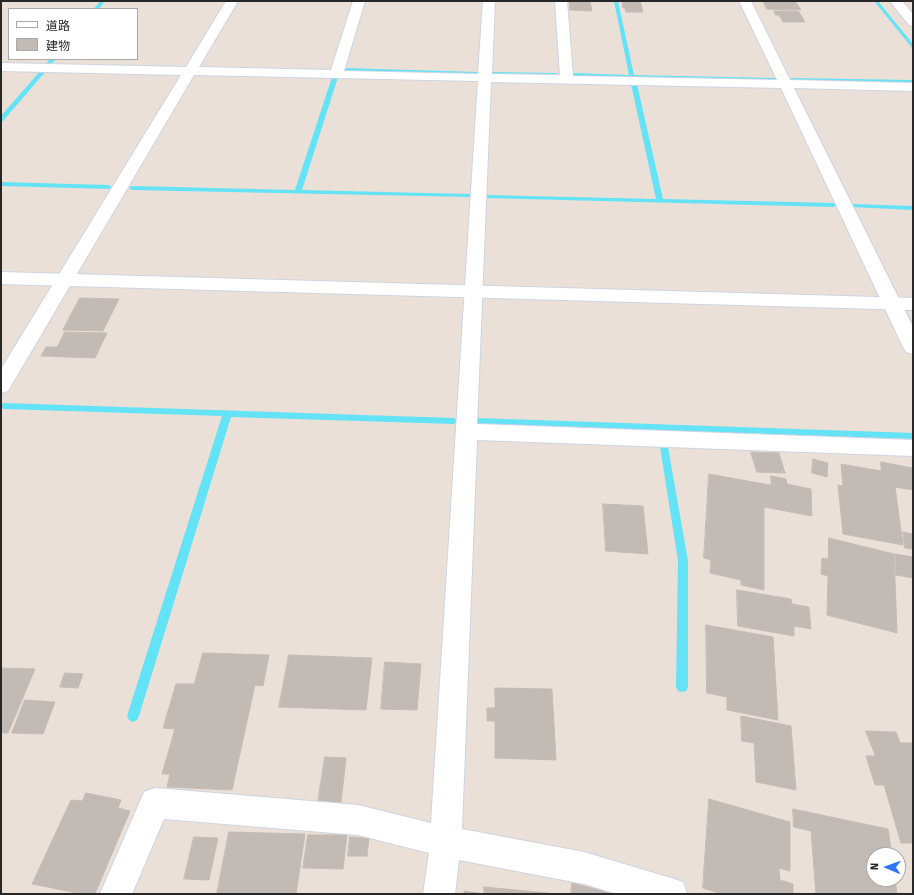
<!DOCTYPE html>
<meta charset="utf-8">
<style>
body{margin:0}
#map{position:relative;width:914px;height:895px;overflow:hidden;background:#ebe0d8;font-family:"Fira Sans","Noto Sans JP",sans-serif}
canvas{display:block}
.frame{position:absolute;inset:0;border:2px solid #272727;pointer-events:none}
.legend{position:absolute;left:8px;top:8px;width:130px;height:52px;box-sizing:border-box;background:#fff;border:1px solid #a9a9a9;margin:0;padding:5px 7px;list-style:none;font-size:12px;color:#272727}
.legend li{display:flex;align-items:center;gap:8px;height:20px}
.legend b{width:20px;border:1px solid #a9a9a9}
.north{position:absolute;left:866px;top:847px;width:40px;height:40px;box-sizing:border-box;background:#fff;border:1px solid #a9a9a9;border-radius:50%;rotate:272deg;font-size:11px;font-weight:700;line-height:16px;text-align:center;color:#272727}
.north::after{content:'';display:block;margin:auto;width:14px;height:18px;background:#3174ff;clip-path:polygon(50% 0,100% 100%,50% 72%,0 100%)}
</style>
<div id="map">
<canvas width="914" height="895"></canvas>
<div class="frame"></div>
<ul class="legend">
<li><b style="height:5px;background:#fff"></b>道路</li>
<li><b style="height:11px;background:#c2bab5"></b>建物</li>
</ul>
<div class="north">N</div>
</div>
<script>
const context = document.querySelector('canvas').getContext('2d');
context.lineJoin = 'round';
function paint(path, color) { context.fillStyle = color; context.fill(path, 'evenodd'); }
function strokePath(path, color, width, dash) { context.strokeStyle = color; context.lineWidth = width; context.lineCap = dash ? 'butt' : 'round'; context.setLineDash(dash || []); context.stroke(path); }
const stream = new Path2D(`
 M 100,1 L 105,1 L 99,9 L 94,9 Z
 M 614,1 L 618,1 L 634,75 L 776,78 L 779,80 L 776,82 L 573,76 L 573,74 L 575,73 L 629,75 Z
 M 874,1 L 878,1 L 913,44 L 913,49 Z
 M 50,59 L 56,59 L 50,66 L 46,66 L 45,65 Z
 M 345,68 L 478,72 L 481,74 L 478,76 L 343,71 L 342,70 Z
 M 41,70 L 46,71 L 3,121 L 1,122 L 1,116 Z
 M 492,72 L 556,73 L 559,75 L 556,77 L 490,75 L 489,74 Z
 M 335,75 L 338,77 L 302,190 L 469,194 L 472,196 L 471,197 L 132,190 L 129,188 L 132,186 L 295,190 L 332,77 Z
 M 792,78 L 911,80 L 913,81 L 913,83 L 790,81 L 790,79 Z
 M 634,82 L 637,84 L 663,199 L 834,203 L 837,205 L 834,207 L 484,198 L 483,197 L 486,195 L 656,199 L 631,84 Z
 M 1,182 L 109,185 L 112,187 L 109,189 L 1,186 Z
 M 853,204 L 913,206 L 913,210 L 851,207 L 851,205 Z
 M 4,403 L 454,418 L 458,421 L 454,424 L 231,417 L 139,716 L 137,720 L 133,722 L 129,720 L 127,716 L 222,416 L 4,409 L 1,408 L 1,404 Z
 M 478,418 L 913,433 L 913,439 L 478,424 L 474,421 Z
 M 664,444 L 668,447 L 688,561 L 688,687 L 686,691 L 682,692 L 678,691 L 676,687 L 678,561 L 660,447 Z`);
const building = new Path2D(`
 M 590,1 L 592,11 L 570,10 L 569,2 L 567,1 Z
 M 623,1 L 640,1 L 643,12 L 626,12 L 625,8 L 623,8 L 622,3 L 623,3 Z
 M 763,1 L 795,1 L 801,10 L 767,9 Z
 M 774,11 L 794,11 L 799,12 L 805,22 L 783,22 L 779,15 L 776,15 Z
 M 80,298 L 119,299 L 103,331 L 63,330 Z
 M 65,332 L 107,333 L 95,358 L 41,356 L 46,347 L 57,347 Z
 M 751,452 L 779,453 L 785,473 L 757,472 Z
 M 813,459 L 828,463 L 827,477 L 812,473 Z
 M 881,462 L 913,468 L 913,490 L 895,487 L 903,545 L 843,534 L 838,485 L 843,486 L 841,464 L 881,471 Z
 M 709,474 L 764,484 L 764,590 L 741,585 L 741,580 L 710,573 L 711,560 L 704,558 Z
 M 771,476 L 786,479 L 787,484 L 811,489 L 812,516 L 764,507 L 764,484 L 771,485 Z
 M 603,504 L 643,506 L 648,554 L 606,551 Z
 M 903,532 L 913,534 L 913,549 L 905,548 Z
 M 829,538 L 894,554 L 897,633 L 827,615 L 828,576 L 821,574 L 822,558 L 828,559 Z
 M 895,554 L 913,557 L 913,578 L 896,575 Z
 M 737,590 L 791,599 L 792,604 L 809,607 L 811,629 L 794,626 L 794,636 L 738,626 Z
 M 706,625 L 773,637 L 778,720 L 727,710 L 727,697 L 707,693 Z
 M 203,653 L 269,655 L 263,686 L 255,685 L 232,790 L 167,787 L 170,774 L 162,774 L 175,729 L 163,728 L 176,684 L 194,684 Z
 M 289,655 L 372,658 L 366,710 L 279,707 Z
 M 385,662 L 421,664 L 417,710 L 381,709 Z
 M 1,668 L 35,669 L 8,733 L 1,733 Z
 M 65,673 L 83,674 L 78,688 L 60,687 Z
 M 495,688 L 552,689 L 556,760 L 495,758 L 495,721 L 487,721 L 487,708 L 495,708 Z
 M 25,700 L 55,702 L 43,734 L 12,733 Z
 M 741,716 L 791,726 L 796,790 L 756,782 L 754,743 L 742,741 Z
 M 866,731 L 896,732 L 900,743 L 913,743 L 913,843 L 901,843 L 884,785 L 875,785 L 866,756 L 875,756 Z
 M 325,757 L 346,758 L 341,803 L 318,802 Z
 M 86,793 L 121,800 L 118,808 L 130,811 L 95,894 L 82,894 L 32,884 L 71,800 L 82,801 Z
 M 709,799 L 790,822 L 790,871 L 779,868 L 780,880 L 793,884 L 793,894 L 722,894 L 703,888 Z
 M 793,809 L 888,829 L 892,855 L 874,855 L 874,879 L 895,879 L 897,894 L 816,894 L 811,831 L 794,827 Z
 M 229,832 L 305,834 L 296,894 L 217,894 Z
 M 308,835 L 347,835 L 343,869 L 303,868 Z
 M 194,837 L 218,838 L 209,880 L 184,879 Z
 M 350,837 L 369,838 L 367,856 L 348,856 Z
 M 572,883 L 615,894 L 571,894 Z
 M 484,887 L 548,893 L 548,894 L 464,894 L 464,891 L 484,894 Z`);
const minor = new Path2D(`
 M 226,1 L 238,1 L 199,67 L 331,70 L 353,1 L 365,1 L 344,71 L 478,74 L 483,1 L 495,1 L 492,74 L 560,75 L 555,1 L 567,1 L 573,76 L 777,80 L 739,1 L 751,1 L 790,80 L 913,83 L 913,91 L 794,88 L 913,327 L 913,354 L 906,352 L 903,347 L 781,88 L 491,82 L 477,424 L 913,440 L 913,456 L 477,440 L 462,829 L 584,852 L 671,878 L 683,882 L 687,894 L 617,894 L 584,884 L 459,860 L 455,894 L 423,894 L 429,853 L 358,835 L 164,819 L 132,894 L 100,894 L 144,792 L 155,788 L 358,805 L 431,823 L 478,81 L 194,75 L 8,391 L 1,393 L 1,369 L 181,75 L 1,71 L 1,63 L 186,67 Z`);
const tertiary = new Path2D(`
 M 890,1 L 902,1 L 913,14 L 913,26 L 909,25 Z
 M 1,272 L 913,298 L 913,310 L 1,284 Z`);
paint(stream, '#63e3f5');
paint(building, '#c2bab5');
strokePath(building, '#c6bcb2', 1);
strokePath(minor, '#cdd4e2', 2);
strokePath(tertiary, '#cdd4e2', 2);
paint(minor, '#fff');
paint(tertiary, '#fff');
</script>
